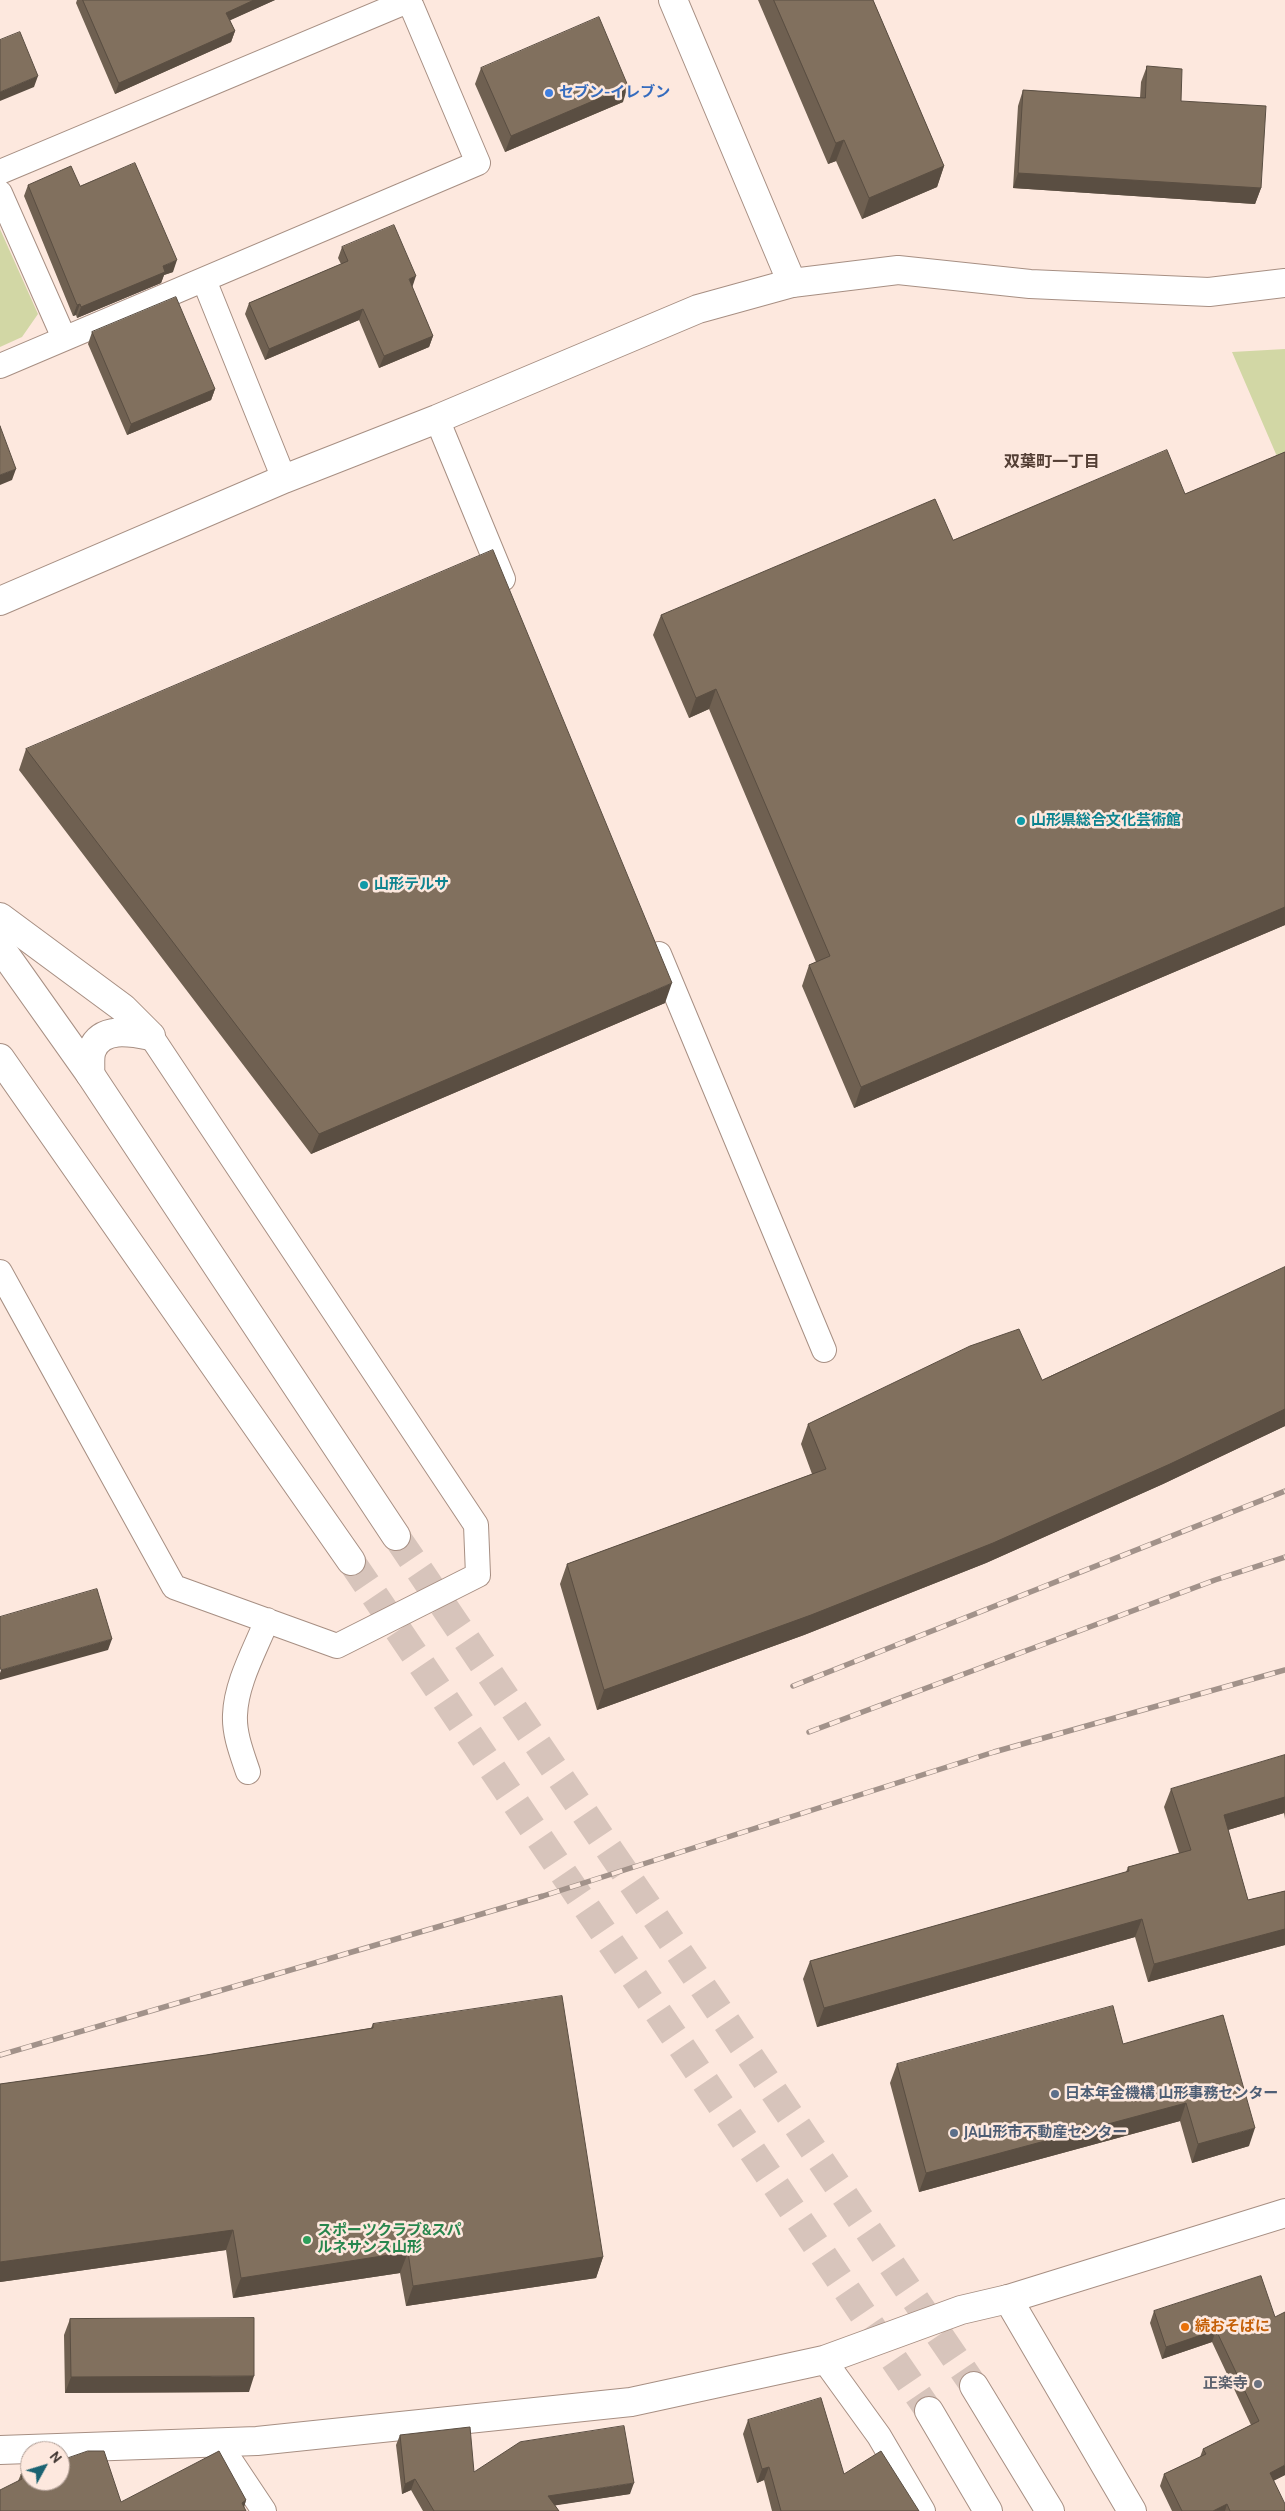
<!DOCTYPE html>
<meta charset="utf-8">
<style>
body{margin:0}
#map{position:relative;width:1285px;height:2511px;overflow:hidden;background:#fde8de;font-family:Cabin,sans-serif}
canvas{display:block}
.north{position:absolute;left:20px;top:2441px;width:50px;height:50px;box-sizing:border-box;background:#fde8de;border:1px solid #b1a098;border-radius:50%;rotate:51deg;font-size:14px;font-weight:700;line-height:20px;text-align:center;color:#3f3530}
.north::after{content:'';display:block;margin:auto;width:18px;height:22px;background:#1b6372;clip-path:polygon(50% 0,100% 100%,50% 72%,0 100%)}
</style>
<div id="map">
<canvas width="1285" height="2511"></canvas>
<div class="north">N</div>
</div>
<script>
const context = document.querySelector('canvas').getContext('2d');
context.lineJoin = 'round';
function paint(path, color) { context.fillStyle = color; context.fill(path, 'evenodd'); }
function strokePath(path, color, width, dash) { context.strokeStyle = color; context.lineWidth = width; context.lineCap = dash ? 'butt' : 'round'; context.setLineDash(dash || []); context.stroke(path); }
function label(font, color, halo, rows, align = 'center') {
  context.font = font + ' Cabin,"Noto Sans JP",sans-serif'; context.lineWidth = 5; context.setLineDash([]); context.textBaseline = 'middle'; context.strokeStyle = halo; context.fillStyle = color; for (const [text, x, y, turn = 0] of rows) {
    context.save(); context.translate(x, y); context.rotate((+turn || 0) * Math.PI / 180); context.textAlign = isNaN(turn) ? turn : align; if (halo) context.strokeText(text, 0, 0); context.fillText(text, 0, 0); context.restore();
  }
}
const green = new Path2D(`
 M 0,229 L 38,314 L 22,337 L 0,347 Z
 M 1285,349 L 1285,475 L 1232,352 Z`);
const tertiaryTunnel = new Path2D(`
 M 396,1536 L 974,2386
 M 351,1561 L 929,2411`);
const service = new Path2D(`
 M 0,172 L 410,0
 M 0,193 L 64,338
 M 204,280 L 284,479
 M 0,366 L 478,163 L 409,0
 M 437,419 L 503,579
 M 659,954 L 824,1350
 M 0,1272 L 174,1587 L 337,1646 L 478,1575 L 476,1525 L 151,1036
 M 248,1772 C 242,1754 234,1734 235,1715 C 236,1683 255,1650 267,1620
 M 824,2360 L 879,2436 L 923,2511
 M 218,2442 L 264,2511`);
const minor = new Path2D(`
 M 673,0 L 792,283
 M 0,917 L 123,1008 L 151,1036
 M 90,1074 C 91,1067 89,1057 92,1050 C 101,1026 131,1032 151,1036
 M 1008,2299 L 1132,2511`);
const tertiary = new Path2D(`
 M 0,601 L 284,479 L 437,419 L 698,309 L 792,283 L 898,270 L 1030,284 L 1209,292 L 1285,283
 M 0,947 L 90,1074 L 396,1536
 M 0,1058 L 351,1561
 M 974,2386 L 1050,2511
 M 929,2411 L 988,2511
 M 0,2450 L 257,2441 L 631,2402 L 824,2360 L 961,2310 L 1008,2299 L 1285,2213`);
const rail = new Path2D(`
 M 793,1686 L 1285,1491
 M 809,1732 L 1215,1580 L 1285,1557
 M 0,2055 L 543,1896 L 994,1752 L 1285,1670`);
const wall = new Path2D(`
 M 77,0 L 275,0 L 230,20 L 235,31 L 231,42 L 115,94 L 76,3 Z
 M 758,0 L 873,0 L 944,166 L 937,187 L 862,219 L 836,161 L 828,164 Z
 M 1147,66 L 1181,101 L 1261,188 L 1255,204 L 1013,188 L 1018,106 L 1023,90 L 1140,98 L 1141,82 Z
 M 481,68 L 623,102 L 505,152 L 475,84 Z
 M 28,185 L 80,186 L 173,272 L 164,275 L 161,283 L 77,318 L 76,315 L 73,316 L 24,196 Z
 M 342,247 L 412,287 L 433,336 L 429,347 L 379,368 L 359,320 L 265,360 L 245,314 L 249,303 L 341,264 L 338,258 Z
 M 92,332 L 215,389 L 211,400 L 127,435 L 88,344 Z
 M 1285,452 L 1285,925 L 854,1108 L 802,986 L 809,965 L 816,962 L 709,709 L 689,718 L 653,635 L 661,615 L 953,540 L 1185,494 Z
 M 26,749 L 665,1003 L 311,1154 L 19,770 Z
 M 1285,1267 L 1285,1426 L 1163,1484 L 986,1563 L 804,1635 L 597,1710 L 560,1584 L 567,1564 L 812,1474 L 801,1444 L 808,1424 L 1042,1380 Z
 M 1285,1755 L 1285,1819 L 1284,1813 L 1228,1830 L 1248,1900 L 1285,1891 L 1285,1945 L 1148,1982 L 1135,1937 L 817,2027 L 803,1979 L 810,1961 L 1126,1872 L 1128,1867 L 1179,1853 L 1164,1807 L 1171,1789 Z
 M 373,2024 L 603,2257 L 596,2278 L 406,2306 L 400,2273 L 233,2298 L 226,2250 L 0,2282 L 0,2084 L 206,2055 L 371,2028 Z
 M 1123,2044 L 1249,2146 L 1192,2163 L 1180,2121 L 919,2192 L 890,2083 L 897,2064 Z
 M 1261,2276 L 1285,2475 L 1273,2481 L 1285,2511 L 1172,2511 L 1160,2486 L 1164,2474 L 1200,2457 L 1203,2449 L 1251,2425 L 1212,2342 L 1162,2359 L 1150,2323 L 1154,2311 Z
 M 70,2319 L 249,2392 L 65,2393 L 64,2335 Z
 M 748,2420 L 844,2474 L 919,2511 L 772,2511 L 764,2480 L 757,2483 L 743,2434 Z
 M 400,2435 L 474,2472 L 630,2494 L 555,2505 L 559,2511 L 423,2511 L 411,2490 L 402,2494 L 396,2445 Z
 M 21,2474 L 121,2502 L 246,2500 L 244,2507 L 0,2511 L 18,2481 Z`);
const shadedWall = new Path2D(`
 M 254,0 L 275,0 L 222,24 L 226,13 Z
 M 235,31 L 231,42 L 115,94 L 119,83 Z
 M 38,76 L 34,87 L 0,101 L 0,92 Z
 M 628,86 L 623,102 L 505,152 L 511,136 Z
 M 844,140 L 836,161 L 828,164 L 836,143 Z
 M 944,166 L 937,187 L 862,219 L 869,198 Z
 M 1018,173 L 1261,188 L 1255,204 L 1013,188 Z
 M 177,260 L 173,272 L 164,275 L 161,283 L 77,318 L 81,307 L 163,266 Z
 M 416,276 L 412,288 L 409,279 Z
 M 80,304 L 76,315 L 73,316 L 77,305 Z
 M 363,309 L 359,320 L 265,360 L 269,349 Z
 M 433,336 L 429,347 L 379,368 L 384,356 Z
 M 215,389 L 211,400 L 127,435 L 131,424 Z
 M 16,469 L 12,480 L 0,485 L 0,475 Z
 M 716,689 L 709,709 L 689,718 L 696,698 Z
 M 1285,907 L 1285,925 L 854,1108 L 861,1087 Z
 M 672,983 L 665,1003 L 311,1154 L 319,1134 Z
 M 1285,1409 L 1285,1426 L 1163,1484 L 986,1563 L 804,1635 L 597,1710 L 604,1690 Z
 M 112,1639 L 108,1650 L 0,1680 L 0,1673 L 1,1670 Z
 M 1285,1797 L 1285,1809 L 1284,1813 L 1218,1833 L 1224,1815 Z
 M 1142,1919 L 1135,1937 L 817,2027 L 824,2008 Z
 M 1285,1929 L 1285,1945 L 1148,1982 L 1154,1964 Z
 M 1186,2103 L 1180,2121 L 919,2192 L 926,2173 Z
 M 1255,2128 L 1249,2146 L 1192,2163 L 1198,2144 Z
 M 233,2230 L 226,2250 L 0,2282 L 0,2262 Z
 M 408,2252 L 400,2273 L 233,2298 L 241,2278 Z
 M 603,2257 L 596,2278 L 406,2306 L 413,2286 Z
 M 1216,2330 L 1212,2342 L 1162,2359 L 1166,2347 Z
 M 254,2376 L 249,2392 L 65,2393 L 71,2377 Z
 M 1285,2465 L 1285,2475 L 1265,2485 L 1270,2473 Z
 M 769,2467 L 764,2480 L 757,2483 L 762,2469 Z
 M 415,2479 L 411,2490 L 402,2494 L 405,2484 Z
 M 634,2483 L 630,2494 L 545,2507 L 548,2496 Z
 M 246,2500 L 243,2511 L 242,2503 Z
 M 1227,2504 L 1225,2511 L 1213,2511 Z`);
const building = new Path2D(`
 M 83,0 L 254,0 L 226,13 L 235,31 L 119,83 Z
 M 774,0 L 873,0 L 944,166 L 869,198 L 844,140 L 836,143 Z
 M 599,17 L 628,86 L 511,136 L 481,68 Z
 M 20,32 L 38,76 L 0,92 L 0,40 Z
 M 1147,66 L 1182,69 L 1181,101 L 1266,106 L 1261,188 L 1018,173 L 1023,90 L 1145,98 Z
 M 135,163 L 177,260 L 163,266 L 165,272 L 81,307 L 80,304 L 77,305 L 28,185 L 71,166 L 80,186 Z
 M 394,225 L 416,276 L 409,279 L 433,336 L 384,356 L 363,309 L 269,349 L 249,303 L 348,261 L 342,247 Z
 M 176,297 L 215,389 L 131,424 L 92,332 Z
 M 0,426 L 16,469 L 0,475 Z
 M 1167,450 L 1185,494 L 1285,452 L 1285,907 L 861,1087 L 809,965 L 830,956 L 716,689 L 696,698 L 661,615 L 935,499 L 953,540 Z
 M 493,550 L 672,983 L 319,1134 L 26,749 Z
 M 1285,1267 L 1285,1409 L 1170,1464 L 993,1543 L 811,1615 L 604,1690 L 567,1564 L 826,1469 L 808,1424 L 970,1346 L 1019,1329 L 1042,1380 Z
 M 97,1589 L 112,1639 L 1,1670 L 0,1666 L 0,1617 Z
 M 1285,1755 L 1285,1797 L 1224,1815 L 1248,1900 L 1285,1891 L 1285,1929 L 1154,1964 L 1142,1919 L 824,2008 L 810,1961 L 1129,1871 L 1128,1867 L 1191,1850 L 1171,1789 Z
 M 562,1996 L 603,2257 L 413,2286 L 408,2252 L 241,2278 L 233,2230 L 0,2262 L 0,2084 L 206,2055 L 373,2028 L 373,2024 Z
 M 1113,2006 L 1123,2044 L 1223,2015 L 1255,2128 L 1198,2144 L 1186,2103 L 926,2173 L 897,2064 Z
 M 1261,2276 L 1275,2317 L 1285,2312 L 1285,2465 L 1270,2473 L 1285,2504 L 1285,2511 L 1230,2511 L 1227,2504 L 1213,2511 L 1182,2511 L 1164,2474 L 1206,2454 L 1203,2449 L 1259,2421 L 1216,2330 L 1166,2347 L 1154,2311 Z
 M 254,2318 L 254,2376 L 71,2377 L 70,2319 Z
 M 821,2398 L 844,2474 L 881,2451 L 919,2511 L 781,2511 L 769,2467 L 762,2469 L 748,2420 Z
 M 624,2426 L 634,2483 L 548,2496 L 559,2511 L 434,2511 L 415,2479 L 405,2484 L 400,2435 L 470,2427 L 474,2472 L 520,2442 Z
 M 88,2451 L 104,2451 L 121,2502 L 219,2451 L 246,2500 L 242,2503 L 246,2511 L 0,2511 L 0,2490 L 22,2479 L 21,2474 L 30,2471 L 30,2481 L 60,2481 L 60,2461 Z`);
const markers = [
 [549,93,5,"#3f7fe0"],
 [1021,821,5,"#0f9aa8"],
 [364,885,5,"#0f9aa8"],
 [1055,2094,5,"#5c6f8a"],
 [954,2133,5,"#5c6f8a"],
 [307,2240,5,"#2e9e5b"],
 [1185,2327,5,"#e8710a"],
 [1258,2384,5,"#6b7280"]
];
const shopNames = [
 ["セブン-イレブン",559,93]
];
const cultureNames = [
 ["山形県総合文化芸術館",1031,821],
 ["山形テルサ",374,885]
];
const serviceNames = [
 ["日本年金機構 山形事務センター",1065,2094],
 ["JA山形市不動産センター",964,2133]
];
const leisureNames = [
 ["スポーツクラブ&スパ",317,2231],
 ["ルネサンス山形",317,2248]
];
const foodNames = [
 ["続おそばに",1195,2327]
];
const worshipNames = [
 ["正楽寺",1248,2384]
];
const neighbourhoodNames = [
 ["双葉町一丁目",1052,462]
];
paint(green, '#d2d7a5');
strokePath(tertiaryTunnel, '#d7c4bb', 28, [28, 14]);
strokePath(service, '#a78f83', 26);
strokePath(minor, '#a78f83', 30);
strokePath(tertiary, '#a78f83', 30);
strokePath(service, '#fff', 24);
strokePath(minor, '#fff', 28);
strokePath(tertiary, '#fff', 28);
strokePath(rail, '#a2928a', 5.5);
strokePath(rail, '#fde8de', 4, [11]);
paint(wall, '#6f6051');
paint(shadedWall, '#5a4e42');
paint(building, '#81705e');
strokePath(building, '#5a4e42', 1);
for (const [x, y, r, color] of markers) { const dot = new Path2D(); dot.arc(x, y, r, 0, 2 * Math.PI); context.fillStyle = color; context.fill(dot); strokePath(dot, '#fde8de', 2); }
label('bold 15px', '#366cbe', '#fde8de', shopNames, 'left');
label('bold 15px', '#0d838f', '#fde8de', cultureNames, 'left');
label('bold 15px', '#4e5e75', '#fde8de', serviceNames, 'left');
label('bold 15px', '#27864d', '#fde8de', leisureNames, 'left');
label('bold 15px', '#c56008', '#fde8de', foodNames, 'left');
label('bold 15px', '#5b616d', '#fde8de', worshipNames, 'right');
label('bold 16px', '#533e34', '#fde8de', neighbourhoodNames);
</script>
